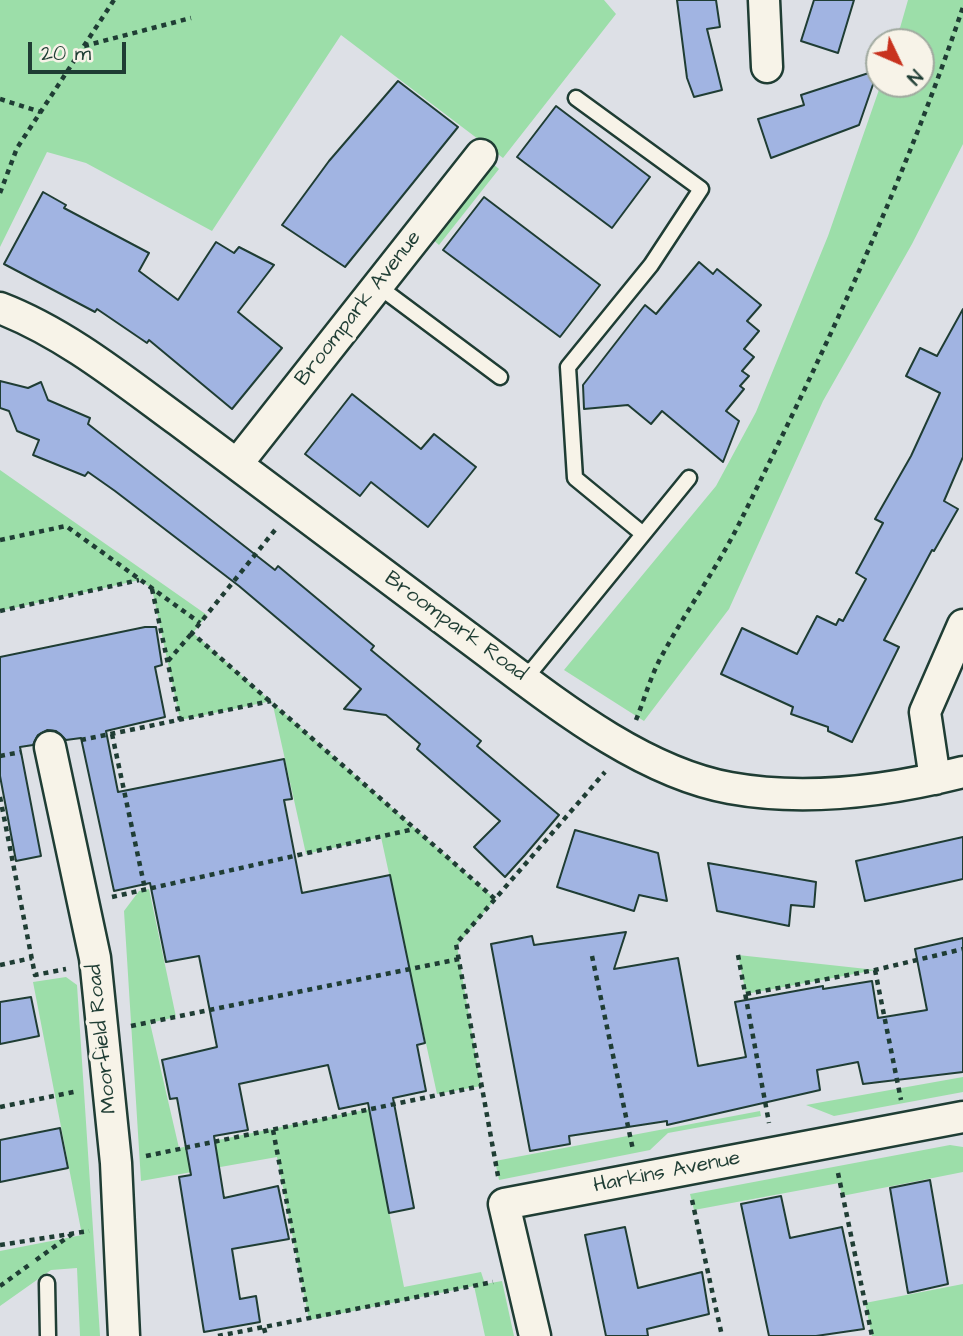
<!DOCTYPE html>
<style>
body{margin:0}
#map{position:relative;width:963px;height:1336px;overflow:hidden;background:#dde0e6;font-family:"Architects Daughter",sans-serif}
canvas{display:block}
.north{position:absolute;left:865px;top:28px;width:70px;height:70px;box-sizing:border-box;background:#f7f3e8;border:2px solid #a1aaa0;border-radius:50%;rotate:134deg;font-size:19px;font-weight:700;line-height:28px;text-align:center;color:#1f3d34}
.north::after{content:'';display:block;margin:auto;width:24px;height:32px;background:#c8321e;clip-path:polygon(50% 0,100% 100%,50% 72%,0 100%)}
.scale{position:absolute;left:28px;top:42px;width:98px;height:32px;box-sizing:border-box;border:4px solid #1f3d34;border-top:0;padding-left:9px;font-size:21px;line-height:24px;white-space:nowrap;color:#1f3d34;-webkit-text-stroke:5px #f7f3e8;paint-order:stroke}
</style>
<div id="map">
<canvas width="963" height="1336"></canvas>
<div class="north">N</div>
<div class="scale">20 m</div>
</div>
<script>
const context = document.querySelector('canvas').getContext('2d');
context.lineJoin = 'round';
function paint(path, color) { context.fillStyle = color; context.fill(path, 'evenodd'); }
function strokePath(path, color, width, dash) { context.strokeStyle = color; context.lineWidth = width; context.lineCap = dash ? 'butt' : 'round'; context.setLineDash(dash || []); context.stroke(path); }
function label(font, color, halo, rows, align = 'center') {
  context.font = font + ' "Architects Daughter",sans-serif'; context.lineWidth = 7; context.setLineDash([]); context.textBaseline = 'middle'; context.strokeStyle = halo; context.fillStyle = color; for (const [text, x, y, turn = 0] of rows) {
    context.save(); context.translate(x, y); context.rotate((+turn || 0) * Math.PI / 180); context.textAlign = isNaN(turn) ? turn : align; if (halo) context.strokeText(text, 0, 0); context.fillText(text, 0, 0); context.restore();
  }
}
const green = new Path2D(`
 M 0,0 L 604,0 L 616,14 L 503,158 L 341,35 L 212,231 L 86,163 L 47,152 L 0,247 Z
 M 908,0 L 963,0 L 963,144 L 912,244 L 823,401 L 729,609 L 644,721 L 564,670 L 716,486 L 756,412 L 828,236 L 881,84 L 921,84 L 921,42 L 896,42 Z
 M 492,163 L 499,169 L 439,245 L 431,238 Z
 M 0,470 L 207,615 L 193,633 L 495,899 L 457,946 L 481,1086 L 437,1094 L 381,837 L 306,854 L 272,701 L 180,720 L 152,589 L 140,580 L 0,611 Z
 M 149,889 L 176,1017 L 150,1023 L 179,1148 L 369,1109 L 404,1287 L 481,1272 L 485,1284 L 502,1281 L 514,1336 L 485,1336 L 474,1286 L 309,1320 L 277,1157 L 141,1181 L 124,911 L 139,891 Z
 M 738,955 L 876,970 L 746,994 Z
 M 66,977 L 77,985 L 100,1336 L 80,1336 L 77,1268 L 51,1270 L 0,1306 L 0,1251 L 82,1235 L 33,982 Z
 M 963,1077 L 963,1092 L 834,1116 L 806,1105 Z
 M 760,1111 L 761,1116 L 668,1133 L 650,1150 L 499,1180 L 495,1161 Z
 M 950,1145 L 963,1147 L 963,1172 L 842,1196 L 839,1183 L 694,1210 L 690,1194 Z
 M 963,1284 L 963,1336 L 872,1336 L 865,1303 Z`);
const building = new Path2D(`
 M 677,0 L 716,0 L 720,27 L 707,29 L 722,90 L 694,97 L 687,78 Z
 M 814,0 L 854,0 L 838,53 L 801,41 Z
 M 878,70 L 859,125 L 771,158 L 758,119 L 804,105 L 801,95 Z
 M 398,81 L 458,127 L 345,267 L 282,225 L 329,161 Z
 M 556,106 L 650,177 L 612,228 L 517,157 Z
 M 43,192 L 66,205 L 64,208 L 149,253 L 139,271 L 178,300 L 216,242 L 234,253 L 239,247 L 274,265 L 238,312 L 282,348 L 232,409 L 149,340 L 147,343 L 97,309 L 95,312 L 4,264 Z
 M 484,197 L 600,285 L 560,337 L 443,250 Z
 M 699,262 L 713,274 L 717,269 L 761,305 L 747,321 L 759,331 L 744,349 L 754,357 L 742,371 L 749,376 L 740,386 L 744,389 L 726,411 L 739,421 L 723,462 L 662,411 L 651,424 L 628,405 L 584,409 L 583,385 L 645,305 L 656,314 Z
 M 963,309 L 963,457 L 944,501 L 958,509 L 934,551 L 932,550 L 884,640 L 899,647 L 852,742 L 828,731 L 828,727 L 791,714 L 793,707 L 721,674 L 742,628 L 797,654 L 817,616 L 836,625 L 839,619 L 843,621 L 866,579 L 856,573 L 883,523 L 875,519 L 911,456 L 940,393 L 906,376 L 920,348 L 937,356 Z
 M 0,381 L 28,388 L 41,382 L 48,400 L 90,418 L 88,424 L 275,570 L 278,566 L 374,646 L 371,650 L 481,741 L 477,746 L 559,815 L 525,855 L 505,877 L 474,847 L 500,821 L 417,749 L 420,744 L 386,715 L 344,709 L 361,689 L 239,586 L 115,491 L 88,472 L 85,476 L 33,455 L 39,440 L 17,431 L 9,411 L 0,408 Z
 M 352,394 L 421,449 L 434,434 L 476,467 L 428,527 L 371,482 L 360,496 L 305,454 Z
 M 145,627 L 156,627 L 162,665 L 155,667 L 165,717 L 106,731 L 118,792 L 284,759 L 292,799 L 284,800 L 302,893 L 390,875 L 425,1043 L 417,1045 L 426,1091 L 393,1098 L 414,1208 L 389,1213 L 368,1103 L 339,1109 L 328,1065 L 239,1084 L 248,1130 L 214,1136 L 224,1198 L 278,1186 L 289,1239 L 232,1249 L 240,1299 L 256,1296 L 260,1322 L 204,1332 L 179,1177 L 191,1175 L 177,1098 L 170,1099 L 162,1060 L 217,1047 L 199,956 L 166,962 L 150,883 L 114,891 L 81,738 L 66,740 L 56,731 L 47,730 L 38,735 L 33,745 L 20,747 L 41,856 L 16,861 L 0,776 L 0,657 Z
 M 575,830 L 658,853 L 667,901 L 639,895 L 634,911 L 557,887 Z
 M 963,837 L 963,879 L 865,901 L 856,861 Z
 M 708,863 L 816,882 L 814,907 L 791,905 L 789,926 L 717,911 Z
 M 626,932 L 614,969 L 678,958 L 698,1066 L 746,1057 L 735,1002 L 823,986 L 823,989 L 872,981 L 878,1018 L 927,1010 L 915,949 L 963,938 L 963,1072 L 863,1084 L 858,1062 L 817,1070 L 820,1090 L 667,1125 L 667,1121 L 569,1136 L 570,1144 L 530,1151 L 491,944 L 532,936 L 534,945 Z
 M 31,997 L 39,1036 L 0,1044 L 0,1002 Z
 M 60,1128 L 68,1168 L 0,1182 L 0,1140 Z
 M 930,1180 L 948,1284 L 908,1293 L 890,1188 Z
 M 781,1196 L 790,1238 L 842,1227 L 864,1329 L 816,1336 L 769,1336 L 741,1204 Z
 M 625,1227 L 638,1288 L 702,1272 L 709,1314 L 647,1329 L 648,1336 L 606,1336 L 585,1235 Z`);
const path = new Path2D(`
 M 84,46 L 191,18
 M 0,99 L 41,112
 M 0,193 L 17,148 L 114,0
 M 275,530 L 192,633 L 495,899
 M 0,540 L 66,526 L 200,623
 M 152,589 L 180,720
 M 0,611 L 139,580
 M 168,661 L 192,633
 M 636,720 C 644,700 650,679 659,661 C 685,612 718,567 742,518 C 824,352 904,183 963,7
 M 112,734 L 145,889
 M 81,740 L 271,701
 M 0,756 L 21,752
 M 0,797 L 35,975 L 66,969
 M 112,897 L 414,829
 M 738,955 L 769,1123
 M 592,956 L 633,1150
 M 0,965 L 32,958
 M 875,970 L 901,1100
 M 746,994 L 875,970 L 963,949
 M 131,1026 L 459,959
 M 0,1107 L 78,1091
 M 273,1130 L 309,1320
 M 146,1156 L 481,1086
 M 838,1173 L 872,1336
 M 498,1176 L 456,944 L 605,772
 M 692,1200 L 722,1336
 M 0,1245 L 89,1231
 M 36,1260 L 72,1234
 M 0,1286 L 29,1265
 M 264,1328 L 266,1336
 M 218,1336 L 493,1282`);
const lane = new Path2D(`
 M 576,98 L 701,189 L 651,265 L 568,367 L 575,478 L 643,534
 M 378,286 L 500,377
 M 525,679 L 689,478
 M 47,1283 L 48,1336`);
const street = new Path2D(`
 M 764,0 L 767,67
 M 0,308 C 65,333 123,380 179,421 C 275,492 370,565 466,636 C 542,692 635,771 730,788 C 807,802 888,791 963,772
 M 237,464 L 481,155
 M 50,747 L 95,958 L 116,1163 L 124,1336
 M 935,779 L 925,712 L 963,625
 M 535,1336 L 504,1204 L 963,1117`);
const streetNames = [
 ["Broompark Avenue",359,309,-52],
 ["Broompark Road",455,627,36],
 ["Moorfield Road",103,1039,-96],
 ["Harkins Avenue",667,1173,-11]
];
paint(green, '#9cdea9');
paint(building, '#a1b4e2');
strokePath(building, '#1f3d34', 2);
strokePath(lane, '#1f3d34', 19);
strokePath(street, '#1f3d34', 35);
strokePath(path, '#1f3d34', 4.5, [5, 5]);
strokePath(lane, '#f7f3e8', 14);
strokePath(street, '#f7f3e8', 30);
label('21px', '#1f3d34', '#f7f3e8', streetNames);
</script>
